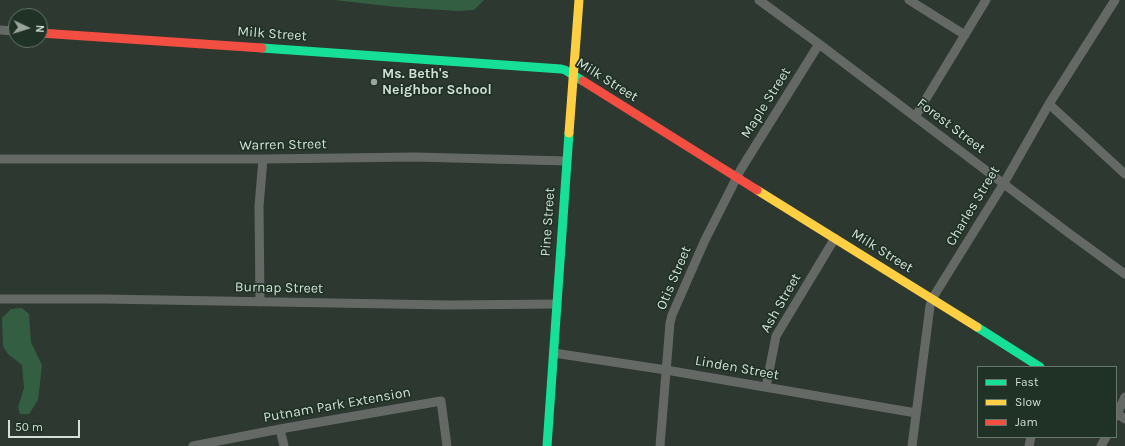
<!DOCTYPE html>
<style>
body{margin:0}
#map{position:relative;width:1125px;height:446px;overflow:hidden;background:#2d3830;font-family:Karla,sans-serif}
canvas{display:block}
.legend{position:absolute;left:977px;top:366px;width:140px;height:72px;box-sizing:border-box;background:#1f3225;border:1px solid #67776c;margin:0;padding:5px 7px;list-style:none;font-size:12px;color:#d4dfd7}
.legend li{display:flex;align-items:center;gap:8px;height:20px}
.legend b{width:20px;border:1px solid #67776c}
.north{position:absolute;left:8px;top:8px;width:40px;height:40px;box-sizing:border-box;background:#1f3225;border:1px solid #67776c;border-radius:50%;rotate:94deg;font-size:11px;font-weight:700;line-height:16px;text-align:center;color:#d4dfd7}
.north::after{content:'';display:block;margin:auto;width:14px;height:18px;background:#9aa59d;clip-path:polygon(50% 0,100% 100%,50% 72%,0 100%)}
.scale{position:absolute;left:8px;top:420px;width:72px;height:18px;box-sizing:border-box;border:2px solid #d4dfd7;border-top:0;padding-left:5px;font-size:12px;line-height:14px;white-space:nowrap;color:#d4dfd7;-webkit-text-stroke:3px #1f3225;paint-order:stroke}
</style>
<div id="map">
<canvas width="1125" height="446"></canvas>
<ul class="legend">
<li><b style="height:5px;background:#16e098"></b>Fast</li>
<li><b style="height:5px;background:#ffcf43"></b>Slow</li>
<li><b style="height:5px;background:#f24e42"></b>Jam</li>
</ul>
<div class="north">N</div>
<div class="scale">50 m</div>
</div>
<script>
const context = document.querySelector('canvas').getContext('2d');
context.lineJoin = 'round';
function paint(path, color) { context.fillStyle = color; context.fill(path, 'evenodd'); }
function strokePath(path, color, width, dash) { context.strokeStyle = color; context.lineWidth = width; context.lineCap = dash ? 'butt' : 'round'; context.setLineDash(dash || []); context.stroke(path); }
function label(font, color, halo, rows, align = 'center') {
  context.font = font + ' Karla,sans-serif'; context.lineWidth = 3.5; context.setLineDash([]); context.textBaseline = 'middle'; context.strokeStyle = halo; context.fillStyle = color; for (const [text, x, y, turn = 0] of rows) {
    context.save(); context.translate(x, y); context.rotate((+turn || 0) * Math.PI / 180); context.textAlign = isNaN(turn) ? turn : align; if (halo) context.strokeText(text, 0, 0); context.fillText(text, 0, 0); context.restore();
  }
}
const green = new Path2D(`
 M 334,0 L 486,0 L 484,0 L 474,10 L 458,11 L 396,7 Z
 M 22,308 L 29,314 L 31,342 L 42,365 L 38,400 L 29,414 L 20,414 L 18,407 L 24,388 L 22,365 L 8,354 L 3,346 L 2,318 L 11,309 Z`);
const street = new Path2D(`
 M 759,0 L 819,44 L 1070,234 L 1125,274
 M 909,0 L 965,35
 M 0,30 L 16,31
 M 1049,104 L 1125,174
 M 915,117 L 986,0
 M 0,159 L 263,159 L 415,157 L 567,161
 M 0,299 L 104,299 L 449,305 L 557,304
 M 260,302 L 259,206 L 263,159
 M 554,353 L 666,370 L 916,413
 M 766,387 L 776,336 L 835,238
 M 1116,413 L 1125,419
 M 1116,416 L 1125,397
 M 280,429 L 284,446
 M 193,446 L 280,429 L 441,401 L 447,446
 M 660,446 L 670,323 L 672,315 L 705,240 L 741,169 L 819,44
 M 912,446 L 930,306 L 932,299 L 1004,183 L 1049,104 L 1115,0
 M 1029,446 L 1031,437
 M 1101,446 L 1106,437`);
const fast = new Path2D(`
 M 262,48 L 561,69 L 565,70 L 583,81
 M 977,327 L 1040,367
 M 547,446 L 569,133`);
const slow = new Path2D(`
 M 569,133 L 579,0
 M 757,190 L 977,327`);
const jam = new Path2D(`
 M 40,33 L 262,48
 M 583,81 L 757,190`);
const markers = [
 [374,82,4,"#9aa59d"]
];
const streetNames = [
 ["Milk Street",272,34,4],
 ["Milk Street",607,80,32],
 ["Maple Street",766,103,-58],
 ["Forest Street",951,126,37],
 ["Warren Street",283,145,-1],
 ["Charles Street",973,206,-59],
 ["Pine Street",548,222,-86],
 ["Milk Street",882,251,32],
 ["Otis Street",674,278,-67],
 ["Burnap Street",279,288,1],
 ["Ash Street",781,303,-60],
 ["Linden Street",737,368,10],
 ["Putnam Park Extension",337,405,-10]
];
const poiNames = [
 ["Ms. Beth's",382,74],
 ["Neighbor School",382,90]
];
paint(green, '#335e42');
strokePath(street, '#656966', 9);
strokePath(fast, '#16e098', 9);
strokePath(slow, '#ffcf43', 9);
strokePath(jam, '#f24e42', 9);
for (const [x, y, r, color] of markers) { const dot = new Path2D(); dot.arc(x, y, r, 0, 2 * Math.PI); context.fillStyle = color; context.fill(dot); strokePath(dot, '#1f3225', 1.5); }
label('14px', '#d4dfd7', '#1f3225', streetNames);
label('bold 14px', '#d4dfd7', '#1f3225', poiNames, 'left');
</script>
